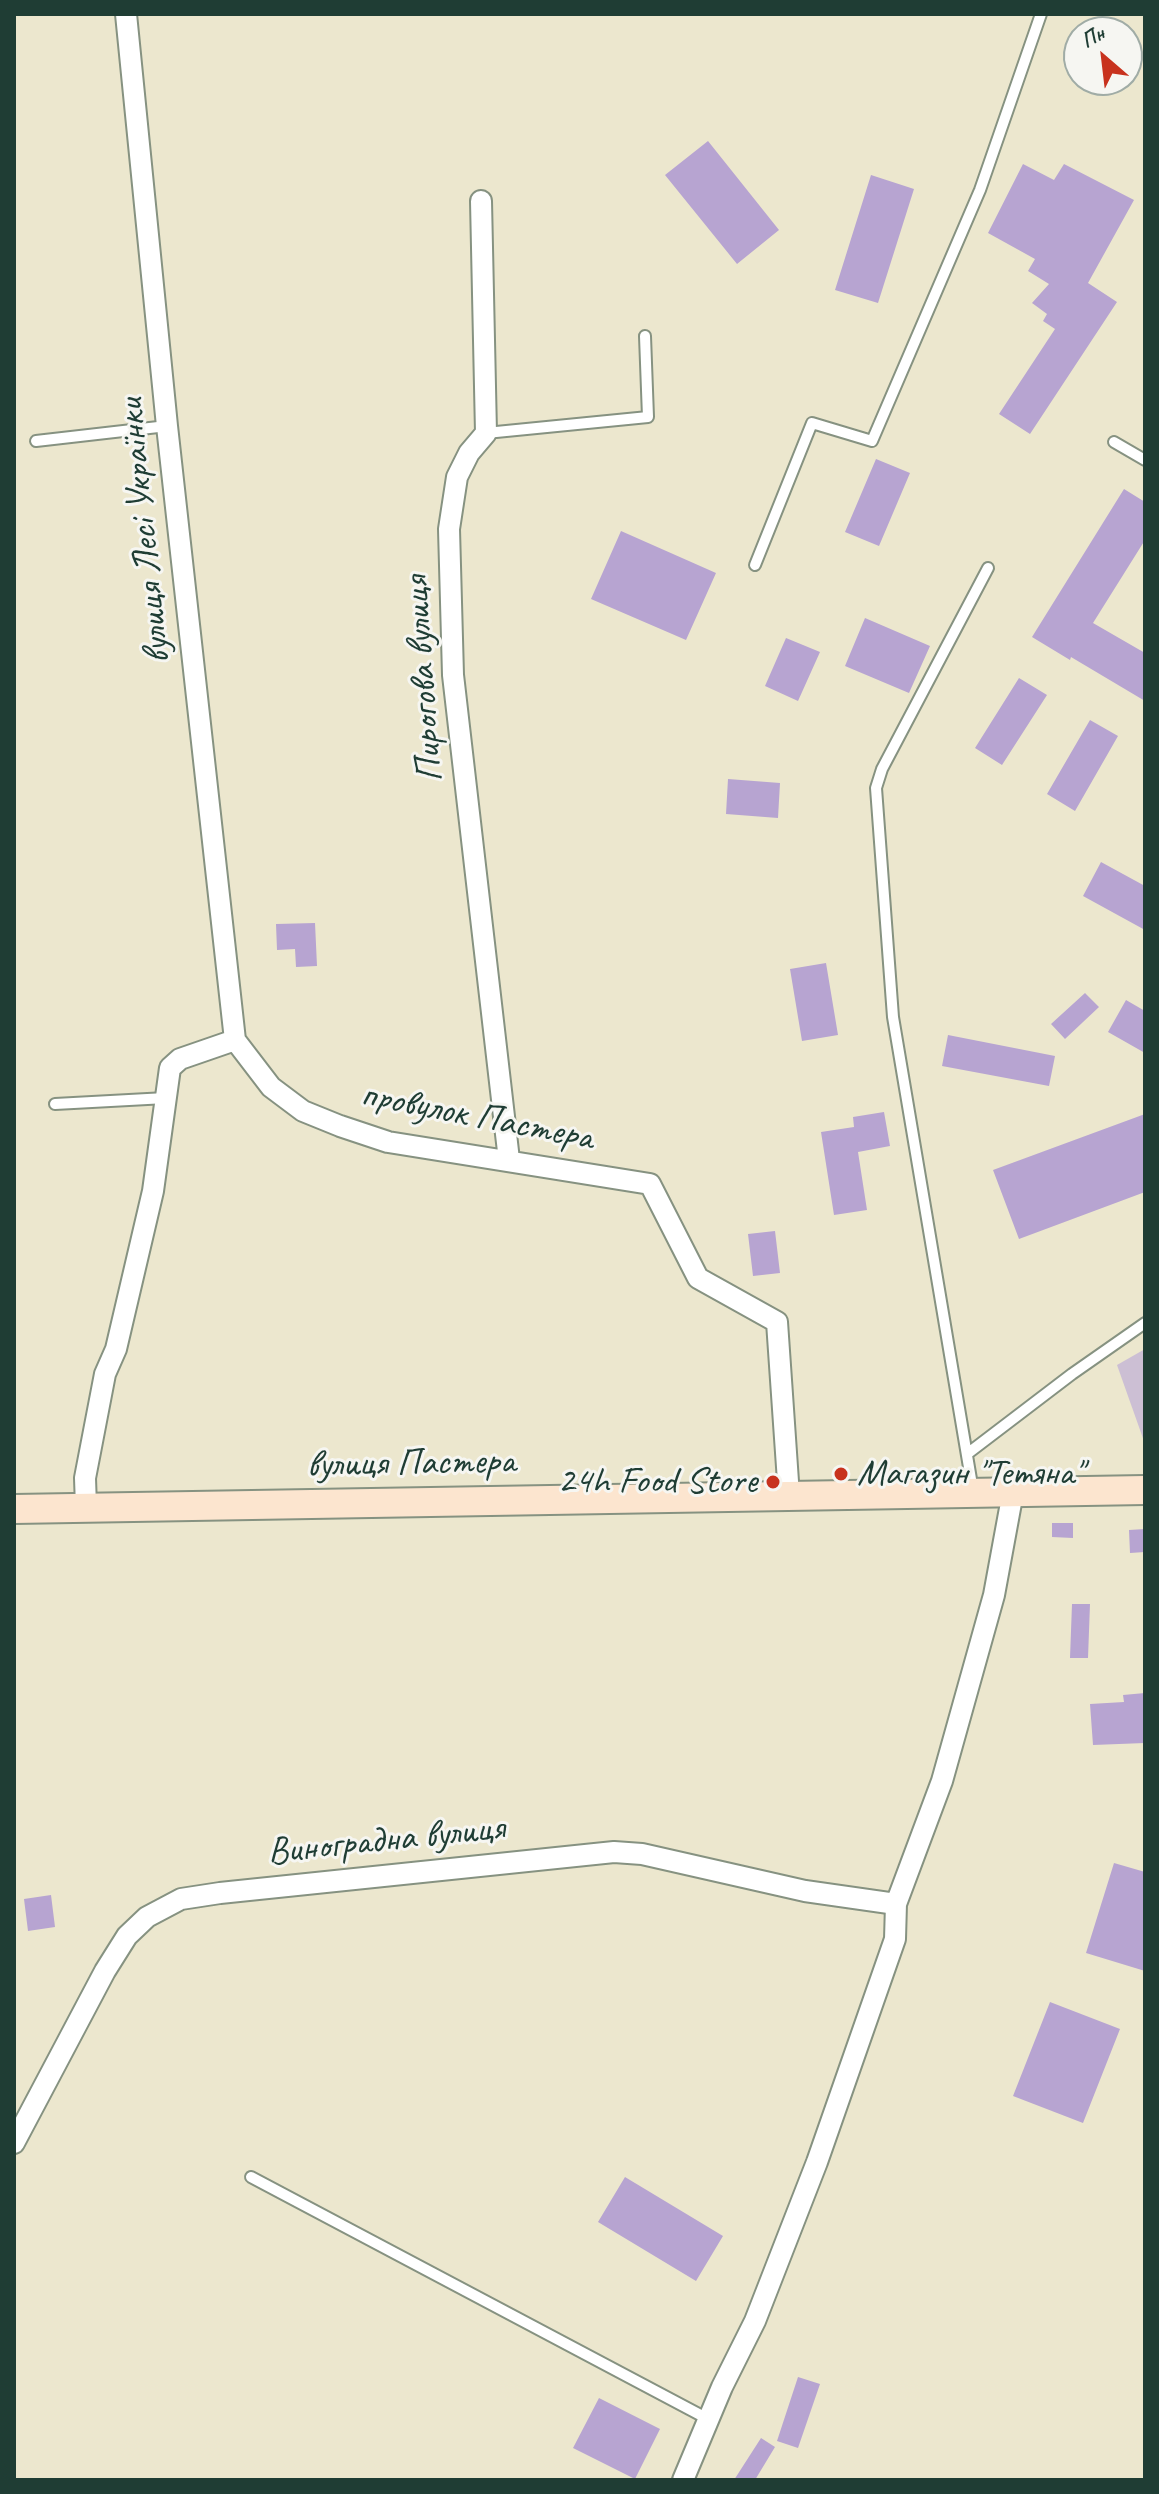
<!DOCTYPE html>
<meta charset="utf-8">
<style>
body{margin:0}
#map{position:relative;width:1159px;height:2494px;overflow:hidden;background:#ece7ce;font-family:Caveat,sans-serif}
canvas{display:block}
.frame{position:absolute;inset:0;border:16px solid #1f3d34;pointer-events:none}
.north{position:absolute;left:1063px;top:16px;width:80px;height:80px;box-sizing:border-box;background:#f6f6f2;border:2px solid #a0aca6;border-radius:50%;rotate:332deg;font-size:22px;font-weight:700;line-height:32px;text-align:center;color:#1f3d34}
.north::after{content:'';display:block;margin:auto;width:28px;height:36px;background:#c8321e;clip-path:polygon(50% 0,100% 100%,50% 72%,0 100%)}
</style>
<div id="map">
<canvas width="1159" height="2494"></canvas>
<div class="frame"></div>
<div class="north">Пн</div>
</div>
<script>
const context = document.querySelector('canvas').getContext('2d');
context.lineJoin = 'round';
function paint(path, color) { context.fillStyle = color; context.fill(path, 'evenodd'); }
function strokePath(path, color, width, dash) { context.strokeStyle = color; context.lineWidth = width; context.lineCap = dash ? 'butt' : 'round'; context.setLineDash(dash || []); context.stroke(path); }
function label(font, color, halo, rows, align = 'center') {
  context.font = font + ' Caveat,sans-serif'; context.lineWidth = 6; context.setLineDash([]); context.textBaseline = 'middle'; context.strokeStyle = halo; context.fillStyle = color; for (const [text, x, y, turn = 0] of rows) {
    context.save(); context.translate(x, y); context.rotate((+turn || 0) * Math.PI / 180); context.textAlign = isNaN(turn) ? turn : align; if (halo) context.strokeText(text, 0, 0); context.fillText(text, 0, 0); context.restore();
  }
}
const industrial = new Path2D(`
 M 1145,1349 L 1145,1444 L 1117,1365 Z`);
const building = new Path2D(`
 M 708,141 L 779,230 L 737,264 L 665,175 Z
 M 1023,164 L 1054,180 L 1064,164 L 1134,200 L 1088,283 L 1117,302 L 1030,434 L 999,414 L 1055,329 L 1043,321 L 1047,314 L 1032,303 L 1049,284 L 1028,271 L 1035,259 L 988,233 Z
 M 871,175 L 914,189 L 878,303 L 835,290 Z
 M 876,459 L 910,473 L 879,546 L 845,532 Z
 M 1124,489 L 1145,502 L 1145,540 L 1093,623 L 1145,653 L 1145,701 L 1071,657 L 1070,660 L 1032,637 Z
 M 621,531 L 716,573 L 686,640 L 591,599 Z
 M 865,618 L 930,646 L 909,693 L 845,666 Z
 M 786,638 L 820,652 L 798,701 L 765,686 Z
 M 1019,678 L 1047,695 L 1002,765 L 975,748 Z
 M 1090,720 L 1118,736 L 1075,811 L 1047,794 Z
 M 728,779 L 780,783 L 778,818 L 726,814 Z
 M 1101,862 L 1145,886 L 1145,930 L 1083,896 Z
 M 315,923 L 317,966 L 296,967 L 295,949 L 277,950 L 276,924 Z
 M 826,963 L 838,1035 L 802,1041 L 790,969 Z
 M 1085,993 L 1099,1007 L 1065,1039 L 1051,1024 Z
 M 1126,1000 L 1145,1011 L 1145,1053 L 1108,1032 Z
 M 948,1035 L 1055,1056 L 1049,1086 L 942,1066 Z
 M 884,1112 L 890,1146 L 858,1152 L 867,1210 L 834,1215 L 821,1132 L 854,1127 L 853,1117 Z
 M 1145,1114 L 1145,1192 L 1019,1239 L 993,1170 Z
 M 775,1231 L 780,1273 L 753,1276 L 748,1234 Z
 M 1052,1523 L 1073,1523 L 1073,1538 L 1052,1537 Z
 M 1145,1529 L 1145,1552 L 1130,1553 L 1129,1530 Z
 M 1072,1604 L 1090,1604 L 1088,1658 L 1070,1658 Z
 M 1145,1693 L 1145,1743 L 1093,1745 L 1090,1704 L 1124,1702 L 1123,1695 Z
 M 1114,1863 L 1145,1872 L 1145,1971 L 1086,1953 Z
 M 51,1895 L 55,1927 L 28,1931 L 24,1899 Z
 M 1050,2002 L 1120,2029 L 1083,2123 L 1013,2096 Z
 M 625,2177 L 723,2236 L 696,2281 L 598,2222 Z
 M 798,2377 L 820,2384 L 798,2448 L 777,2441 Z
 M 599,2398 L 660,2429 L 635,2479 L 573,2448 Z
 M 761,2438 L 775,2447 L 755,2480 L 734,2480 Z`);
const lane = new Path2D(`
 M 486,433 L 648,417 L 645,336
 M 36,441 L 167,426
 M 1114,442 L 1145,460
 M 755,565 L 812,423 L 872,441 L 980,190 L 1041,14
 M 55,1104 L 166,1098
 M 967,1454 L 1072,1374 L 1145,1323
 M 973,1491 L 893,1017 L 876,788 L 882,769 L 988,568
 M 251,2177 L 708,2419`);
const street = new Path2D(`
 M 126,14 L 167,426 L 235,1040
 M 481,201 L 486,433 L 469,453 L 457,477 L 449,529 L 453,675 L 509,1160
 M 86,1507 L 85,1478 L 105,1374 L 116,1349 L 153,1191 L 170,1068 L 180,1059 L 235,1040 L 271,1087 L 303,1111 L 340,1126 L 388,1142 L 650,1184 L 698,1278 L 777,1322 L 789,1496
 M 14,2143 L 105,1971 L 127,1936 L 147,1917 L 181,1899 L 220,1893 L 614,1852 L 642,1854 L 805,1891 L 896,1904
 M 683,2480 L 722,2387 L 755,2321 L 817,2162 L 895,1939 L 896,1904 L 942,1781 L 994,1595 L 1013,1492`);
const secondary = new Path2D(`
 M 14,1509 L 1145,1490`);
const markers = [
 [841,1474,8,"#c8321e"],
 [773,1482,8,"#c8321e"]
];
const streetNames = [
 ["вулиця Лесі Українки",145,531,-96],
 ["Пирогова вулиця",424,679,-94],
 ["провулок Пастера",477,1117,11],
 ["вулиця Пастера",411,1464,-1],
 ["Виноградна вулиця",386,1841,-6]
];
const poiNames = [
 ["Магазин \"Тетяна\"",857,1474],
 ["24h Food Store",757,1482,"right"]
];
paint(industrial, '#ccbfd4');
paint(building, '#b7a4d1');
strokePath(lane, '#869281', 14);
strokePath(street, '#869281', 24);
strokePath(secondary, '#869281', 32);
strokePath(lane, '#fff', 10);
strokePath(street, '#fff', 20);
strokePath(secondary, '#fce5cf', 28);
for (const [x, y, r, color] of markers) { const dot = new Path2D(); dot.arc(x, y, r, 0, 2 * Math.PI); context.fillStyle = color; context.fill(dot); strokePath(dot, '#f6f6f2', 3); }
label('38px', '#1f3d34', '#f6f6f2', streetNames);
label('38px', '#1f3d34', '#f6f6f2', poiNames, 'left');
</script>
